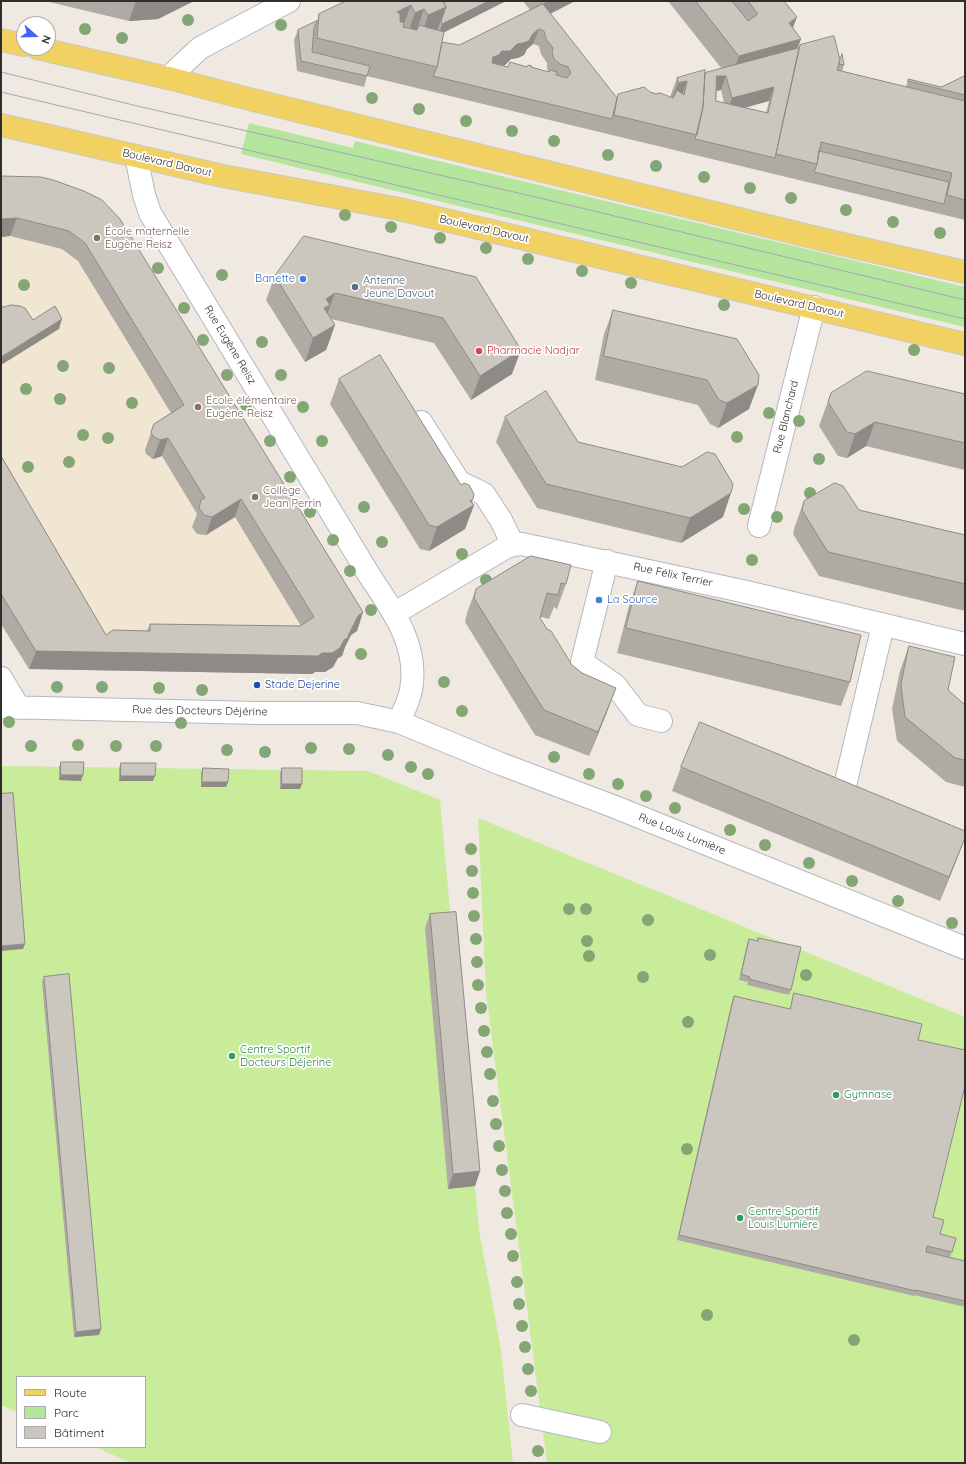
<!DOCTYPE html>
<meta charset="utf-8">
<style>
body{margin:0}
#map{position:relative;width:966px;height:1464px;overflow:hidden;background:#efe9e1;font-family:Quicksand,sans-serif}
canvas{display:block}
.frame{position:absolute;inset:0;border:2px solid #2e2e2e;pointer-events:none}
.legend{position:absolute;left:16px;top:1376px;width:130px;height:72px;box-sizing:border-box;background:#fff;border:1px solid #ababab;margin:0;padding:5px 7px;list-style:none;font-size:12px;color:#2e2e2e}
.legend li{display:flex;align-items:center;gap:8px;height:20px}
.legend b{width:20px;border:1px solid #ababab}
.north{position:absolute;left:16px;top:16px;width:40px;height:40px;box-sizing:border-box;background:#fff;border:1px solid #ababab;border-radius:50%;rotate:110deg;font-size:11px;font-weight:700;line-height:16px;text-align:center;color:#2e2e2e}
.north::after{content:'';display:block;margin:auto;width:14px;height:18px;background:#4264fb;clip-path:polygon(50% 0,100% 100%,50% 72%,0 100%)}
</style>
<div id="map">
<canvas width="966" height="1464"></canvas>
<div class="frame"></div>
<ul class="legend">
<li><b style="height:5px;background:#f2d163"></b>Route</li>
<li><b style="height:11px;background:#b6e59e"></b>Parc</li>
<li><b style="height:11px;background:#cbc7bf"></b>Bâtiment</li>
</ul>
<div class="north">N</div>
</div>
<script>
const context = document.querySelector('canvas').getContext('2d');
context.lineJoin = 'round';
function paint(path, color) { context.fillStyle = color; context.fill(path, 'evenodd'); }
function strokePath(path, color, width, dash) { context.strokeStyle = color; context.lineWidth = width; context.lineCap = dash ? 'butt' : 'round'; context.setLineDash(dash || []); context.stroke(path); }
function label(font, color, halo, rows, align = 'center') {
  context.font = font + ' Quicksand,sans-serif'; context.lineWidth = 3.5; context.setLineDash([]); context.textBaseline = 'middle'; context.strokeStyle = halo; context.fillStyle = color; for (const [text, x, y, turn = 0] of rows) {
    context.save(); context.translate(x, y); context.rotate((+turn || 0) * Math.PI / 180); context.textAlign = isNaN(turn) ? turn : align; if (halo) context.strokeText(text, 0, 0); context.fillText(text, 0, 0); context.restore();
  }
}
const education = new Path2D(`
 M 1,194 L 34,196 L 357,631 L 351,635 L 341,654 L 342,656 L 338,658 L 333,667 L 325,672 L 315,672 L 312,674 L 29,669 L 1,624 Z`);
const green = new Path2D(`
 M 249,123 L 353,148 L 355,141 L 965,287 L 965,327 L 241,154 Z`);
const pitch = new Path2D(`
 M 1,766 L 368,771 L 440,800 L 479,1230 L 501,1350 L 513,1463 L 131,1463 L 95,1447 L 145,1447 L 145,1377 L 17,1377 L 17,1412 L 1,1405 Z
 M 478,818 L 965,1017 L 965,1463 L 547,1463 L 486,993 Z`);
const minor = new Path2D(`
 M 168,78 L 200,48 L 289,1
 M 136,156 L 144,195 L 150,213 L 371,578 C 394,612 419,647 411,690 C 409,701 403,712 399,722
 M 421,422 L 459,482 L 484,494 L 501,520 L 513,545
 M 759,526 L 814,307
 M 607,561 L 582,662 L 615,685 L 638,715 L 661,721
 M 395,613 L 505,548 L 513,545 L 522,544 L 742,591 L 965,644
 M 1,678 L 19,708
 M 1,707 L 257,713 L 357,713 L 399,722 L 501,764 L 615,807 L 965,948
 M 843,794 L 883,625
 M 522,1415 L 600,1432`);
const major = new Path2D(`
 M 1,40 L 24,45
 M 37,48 L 168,78 L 241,97 L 829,241 L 965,272
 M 1,125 L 223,176 L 399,209 L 965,344`);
const tram = new Path2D(`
 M 1,72 L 133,105 L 527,195 L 965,300
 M 1,92 L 965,319`);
const trees = [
 [188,20],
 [281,25],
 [85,29],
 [122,38],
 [372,98],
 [419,109],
 [466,121],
 [512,131],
 [554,141],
 [608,155],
 [656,166],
 [704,177],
 [750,188],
 [791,198],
 [846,210],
 [345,215],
 [893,222],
 [391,227],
 [940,233],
 [440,238],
 [486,248],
 [528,259],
 [158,268],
 [582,271],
 [222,275],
 [631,283],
 [24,285],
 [724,305],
 [184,308],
 [203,340],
 [262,342],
 [914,350],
 [63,366],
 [109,368],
 [227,375],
 [281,375],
 [26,389],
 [60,399],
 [132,403],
 [246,405],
 [303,407],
 [769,413],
 [799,421],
 [83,435],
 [737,437],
 [108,438],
 [270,441],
 [322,441],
 [819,459],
 [69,462],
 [28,467],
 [290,477],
 [810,493],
 [364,507],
 [744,509],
 [310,512],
 [777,517],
 [333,540],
 [382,542],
 [462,554],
 [752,560],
 [350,571],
 [486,580],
 [371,610],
 [361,654],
 [444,682],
 [57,687],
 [102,687],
 [159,688],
 [202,690],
 [462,711],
 [9,722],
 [181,723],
 [78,745],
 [31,746],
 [116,746],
 [156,746],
 [311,748],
 [349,749],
 [227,750],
 [265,752],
 [388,755],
 [554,757],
 [411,767],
 [428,774],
 [589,774],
 [618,784],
 [646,796],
 [675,808],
 [730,830],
 [765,845],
 [471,849],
 [809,863],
 [472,871],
 [852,881],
 [473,893],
 [898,901],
 [569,909],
 [586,909],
 [474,916],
 [648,920],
 [952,923],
 [476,939],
 [587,941],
 [710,955],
 [589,956],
 [477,962],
 [806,975],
 [643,977],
 [478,985],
 [481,1008],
 [688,1022],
 [484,1031],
 [487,1052],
 [490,1074],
 [493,1101],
 [496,1124],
 [499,1146],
 [687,1149],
 [502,1170],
 [505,1191],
 [507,1213],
 [511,1234],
 [513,1256],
 [517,1282],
 [519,1304],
 [707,1315],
 [522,1326],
 [854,1340],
 [525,1347],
 [528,1369],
 [531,1391],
 [538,1451]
];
const wall = new Path2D(`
 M 45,1 L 194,1 L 158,19 L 129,21 Z
 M 346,1 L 506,1 L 444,32 L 442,42 L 459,45 L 530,10 L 523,1 L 575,1 L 550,14 L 617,98 L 618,94 L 650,92 L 670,97 L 677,78 L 705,73 L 722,69 L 668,1 L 784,1 L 793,29 L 801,39 L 797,49 L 799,48 L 800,45 L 840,60 L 844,65 L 842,71 L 906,87 L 908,79 L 941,87 L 965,76 L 965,220 L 367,76 L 364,87 L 297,71 L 294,40 L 298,30 L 317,21 L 319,14 ZM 533,44 L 539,46 L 541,54 L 547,63 L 547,67 L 548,72 L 531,67 L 508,67 L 503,65 L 505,65 L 511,59 L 518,58 L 524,55 L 527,49 ZM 721,90 L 724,103 L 716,101 L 717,91 ZM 769,101 L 766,113 L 745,108 Z
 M 41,177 L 363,612 L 357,631 L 351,635 L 345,647 L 342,656 L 338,658 L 333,667 L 325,672 L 315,672 L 312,674 L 29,669 L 1,624 L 1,456 L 106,635 L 147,631 L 150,624 L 301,626 L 235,517 L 206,535 L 197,534 L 192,527 L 197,514 L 162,456 L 153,459 L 146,454 L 145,450 L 154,424 L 171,413 L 78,261 L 62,249 L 10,236 L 1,237 Z
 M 275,276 L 476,277 L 512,374 L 471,400 L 434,343 L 331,319 L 335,325 L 326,350 L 305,362 L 266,300 Z
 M 613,310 L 749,409 L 718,428 L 710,424 L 698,405 L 595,380 L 604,334 Z
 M 339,379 L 472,502 L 474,505 L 465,529 L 429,551 L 420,549 L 330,404 Z
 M 831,393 L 965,394 L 965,470 L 866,446 L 847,458 L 838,456 L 819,426 Z
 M 505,417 L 723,517 L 681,543 L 537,508 L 496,442 Z
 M 804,501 L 859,510 L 965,535 L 965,611 L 819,576 L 793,534 L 795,526 Z
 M 531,556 L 566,584 L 557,609 L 554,607 L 549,619 L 541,617 L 540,618 L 547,629 L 572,665 L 607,712 L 589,756 L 535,735 L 465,622 L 467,613 L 476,589 Z
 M 638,581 L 850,682 L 841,706 L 617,653 L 629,606 Z
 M 909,646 L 948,690 L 965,705 L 965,787 L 946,782 L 897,741 L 892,709 L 900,671 Z
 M 61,762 L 81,781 L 59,780 L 59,767 Z
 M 121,763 L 153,781 L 119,781 L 119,768 Z
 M 681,767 L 958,856 L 940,901 L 672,791 Z
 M 203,768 L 228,782 L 226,787 L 201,787 L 201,773 Z
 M 282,768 L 300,789 L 280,789 L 280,773 Z
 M 430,914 L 480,1171 L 475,1186 L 448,1189 L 425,928 Z
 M 758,938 L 791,990 L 789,995 L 747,985 L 748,982 L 739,980 L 747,944 L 749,939 L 757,941 Z
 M 44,977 L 101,1329 L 99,1335 L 74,1337 L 42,982 Z
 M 794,993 L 918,1040 L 933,1217 L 940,1234 L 952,1252 L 950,1257 L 926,1251 L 965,1261 L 965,1307 L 914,1295 L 914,1296 L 677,1240 L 732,1001 L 734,996 L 790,1009 Z`);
const shadedWall = new Path2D(`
 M 136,1 L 194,1 L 158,19 L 129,21 Z
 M 489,1 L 506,1 L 439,35 L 442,24 Z
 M 545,1 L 575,1 L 538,20 Z
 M 411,5 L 402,29 L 397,12 Z
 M 446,7 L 437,31 L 420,39 L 428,15 Z
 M 424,9 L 416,33 L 406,38 L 415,13 Z
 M 797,17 L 788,41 L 801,39 L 792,63 L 730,80 L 739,56 L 789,23 Z
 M 539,29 L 533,44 L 527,49 L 524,55 L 518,58 L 511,59 L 505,65 L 497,66 L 488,72 L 493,57 L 502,51 L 517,44 L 532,35 Z
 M 717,76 L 726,76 L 721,90 L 712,91 Z
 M 687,81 L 680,100 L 671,101 L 678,83 Z
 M 774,87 L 769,101 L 727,112 L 732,98 Z
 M 17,218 L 10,236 L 1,237 L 1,219 Z
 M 335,293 L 326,317 L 321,329 L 326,299 Z
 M 62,319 L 59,329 L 1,365 L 1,357 Z
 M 335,325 L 326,350 L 305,362 L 313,338 Z
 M 521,350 L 512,374 L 471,400 L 480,376 Z
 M 758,385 L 749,409 L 718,428 L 727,403 Z
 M 875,422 L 866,446 L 847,458 L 855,434 Z
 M 168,438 L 162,456 L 153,459 L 160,440 Z
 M 731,493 L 723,517 L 681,543 L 690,518 Z
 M 241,499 L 235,517 L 206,535 L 212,517 Z
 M 473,499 L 470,507 L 474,505 L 465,529 L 429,551 L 437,527 Z
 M 363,612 L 357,631 L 351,635 L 345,647 L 342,656 L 338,658 L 333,667 L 325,672 L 315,672 L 312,674 L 29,669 L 36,651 L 322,653 L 344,640 L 358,616 Z
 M 616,688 L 607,712 L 589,756 L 598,732 Z
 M 61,775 L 83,775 L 81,781 L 59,780 Z
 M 121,776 L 155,776 L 153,781 L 119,781 Z
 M 202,782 L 228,782 L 226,787 L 201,787 Z
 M 282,784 L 302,784 L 300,789 L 280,789 Z
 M 965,838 L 958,856 L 940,901 L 949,877 Z
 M 25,944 L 23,949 L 1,951 L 1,946 Z
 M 480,1171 L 475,1186 L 448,1189 L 453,1174 Z
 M 101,1329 L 99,1335 L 74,1337 L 76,1332 Z`);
const building = new Path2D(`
 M 346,1 L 443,1 L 446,7 L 428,15 L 424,9 L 415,13 L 411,5 L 397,12 L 400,14 L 400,22 L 404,22 L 403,27 L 417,30 L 419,25 L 444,32 L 437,67 L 317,38 L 319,14 Z
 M 443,1 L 489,1 L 442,24 L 441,21 L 446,7 Z
 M 696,1 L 732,1 L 748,21 L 758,14 L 748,1 L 784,1 L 797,17 L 789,23 L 801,39 L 739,56 Z
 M 543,4 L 617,98 L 612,119 L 433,76 L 437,67 L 442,42 L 459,45 ZM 539,29 L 544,31 L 546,39 L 553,48 L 552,52 L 554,59 L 560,64 L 568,67 L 571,73 L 567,78 L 556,75 L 557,72 L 550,70 L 549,72 L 531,67 L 532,66 L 528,65 L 527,67 L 510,62 L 508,67 L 492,63 L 493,57 L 499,55 L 502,51 L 510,51 L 517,44 L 523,43 L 529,41 L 532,35 Z
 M 317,21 L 314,28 L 312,52 L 370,66 L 367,76 L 301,61 L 298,30 Z
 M 834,36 L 840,60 L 837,70 L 965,101 L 965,200 L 947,195 L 952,173 L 821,142 L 817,164 L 776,154 L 800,45 Z
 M 799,48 L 775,158 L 695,139 L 703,107 L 705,73 ZM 717,76 L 726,76 L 732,98 L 774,87 L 768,113 L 716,101 Z
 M 842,54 L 844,65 L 839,64 Z
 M 705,70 L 703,107 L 697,135 L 614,115 L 618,94 L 644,87 L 650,92 L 656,94 L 660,93 L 673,98 L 677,90 L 684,95 L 687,81 L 678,83 L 677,78 Z
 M 965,76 L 965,95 L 908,81 L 908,79 L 941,87 Z
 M 819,151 L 949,182 L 944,204 L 814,172 L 817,164 Z
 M 1,176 L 41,177 L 53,180 L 84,191 L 102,200 L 120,219 L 363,612 L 358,616 L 348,636 L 349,637 L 344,640 L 340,648 L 332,653 L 322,653 L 318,656 L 36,651 L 1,594 L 1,456 L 106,635 L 113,630 L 150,631 L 150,624 L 300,626 L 314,617 L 241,499 L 212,517 L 204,515 L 199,508 L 201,500 L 205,498 L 168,438 L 160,440 L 153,436 L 151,432 L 154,424 L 184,405 L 85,243 L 69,231 L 17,218 L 1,219 Z
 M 304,236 L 476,277 L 521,350 L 480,376 L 443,318 L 335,293 L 326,299 L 330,305 L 324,308 L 335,325 L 313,338 L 275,276 Z
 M 11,305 L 20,306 L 25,308 L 33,320 L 55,306 L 62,319 L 1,357 L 1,308 Z
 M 613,310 L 737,339 L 759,375 L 758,385 L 727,403 L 719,400 L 707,380 L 604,356 Z
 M 380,355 L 461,485 L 464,483 L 469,485 L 474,494 L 473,499 L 470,501 L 474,505 L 437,527 L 429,525 L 339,379 Z
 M 867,371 L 965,394 L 965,443 L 875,422 L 855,434 L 847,432 L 828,402 L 831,393 Z
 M 546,391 L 578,442 L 682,467 L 707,452 L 715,454 L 733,484 L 731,493 L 690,518 L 546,484 L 505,417 Z
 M 835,483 L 843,486 L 859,510 L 965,535 L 965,584 L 828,552 L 802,510 L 804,501 Z
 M 531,556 L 571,565 L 566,584 L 561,583 L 558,595 L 547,593 L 540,618 L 547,629 L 551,631 L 572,665 L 582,673 L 616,688 L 598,732 L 544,710 L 474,598 L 476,589 Z
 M 638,581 L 861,635 L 850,682 L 626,628 Z
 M 909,646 L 955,657 L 948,690 L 965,705 L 965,760 L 955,758 L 905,717 L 901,685 Z
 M 700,722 L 965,831 L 965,838 L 949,877 L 681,767 Z
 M 61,762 L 84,762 L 83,775 L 61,775 Z
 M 121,763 L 156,763 L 155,776 L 121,776 Z
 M 203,768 L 229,769 L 228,782 L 202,782 Z
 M 282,768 L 302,768 L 302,784 L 282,784 Z
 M 13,793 L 25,944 L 1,946 L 1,794 Z
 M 456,912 L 480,1171 L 453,1174 L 430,914 Z
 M 758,938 L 801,947 L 791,990 L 749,979 L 750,977 L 741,974 L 749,939 L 758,941 Z
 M 69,974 L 101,1329 L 76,1332 L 44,977 Z
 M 794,993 L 922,1024 L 918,1040 L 965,1050 L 965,1086 L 933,1217 L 944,1220 L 940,1234 L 956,1238 L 952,1252 L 927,1246 L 926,1252 L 965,1261 L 965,1301 L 916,1290 L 916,1291 L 679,1235 L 734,996 L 790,1009 Z`);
const markers = [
 [97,238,4,"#8d6e63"],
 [303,279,4,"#3f7fe0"],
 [355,287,4,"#5c6f8a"],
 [479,351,4,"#e0444e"],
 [198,407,4,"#8d6e63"],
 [255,497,4,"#8d6e63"],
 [599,600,4,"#3f7fe0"],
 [257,685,4,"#1a4fb4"],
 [232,1056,4,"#2e9e5b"],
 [836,1095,4,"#2e9e5b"],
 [740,1218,4,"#2e9e5b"]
];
const streetNames = [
 ["Boulevard Davout",167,163,13],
 ["Boulevard Davout",484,229,13],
 ["Boulevard Davout",799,304,13],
 ["Rue Eugène Reisz",230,345,59],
 ["Rue Blanchard",786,417,-76],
 ["Rue Félix Terrier",673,575,12],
 ["Rue des Docteurs Déjérine",200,711,1],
 ["Rue Louis Lumière",682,834,22]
];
const educationNames = [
 ["École maternelle",105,232],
 ["Eugène Reisz",105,245],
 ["École élémentaire",206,401],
 ["Eugène Reisz",206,414],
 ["Collège",263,491],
 ["Jean Perrin",263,504]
];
const shopNames = [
 ["Banette",295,279],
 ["La Source",607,600,"left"]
];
const serviceNames = [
 ["Antenne",363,281],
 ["Jeune Davout",363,294]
];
const healthNames = [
 ["Pharmacie Nadjar",487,351]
];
const transitNames = [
 ["Stade Dejerine",265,685]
];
const leisureNames = [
 ["Centre Sportif",240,1050],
 ["Docteurs Déjerine",240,1063],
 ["Gymnase",844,1095],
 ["Centre Sportif",748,1212],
 ["Louis Lumière",748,1225]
];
paint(education, '#f0e6d1');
paint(green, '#b6e59e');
paint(pitch, '#c9ec9a');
strokePath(minor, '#b4b7c1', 24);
strokePath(major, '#c9c9c9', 24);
strokePath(minor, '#fff', 22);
strokePath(major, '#f2d163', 22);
strokePath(tram, '#a3a6b8', 1);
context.fillStyle = '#84a574';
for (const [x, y] of trees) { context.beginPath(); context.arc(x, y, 6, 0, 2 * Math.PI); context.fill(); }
paint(wall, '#afaba4');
paint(shadedWall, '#8e8b86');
paint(building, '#cbc7bf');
strokePath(building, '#8e8b86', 1);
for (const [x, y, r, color] of markers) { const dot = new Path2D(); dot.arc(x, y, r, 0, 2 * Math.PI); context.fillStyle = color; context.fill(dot); strokePath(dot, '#fff', 1.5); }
label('11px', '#2e2e2e', '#fff', streetNames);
label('11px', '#785e54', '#fff', educationNames, 'left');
label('11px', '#366cbe', '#fff', shopNames, 'right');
label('11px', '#4e5e75', '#fff', serviceNames, 'left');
label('11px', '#be3a42', '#fff', healthNames, 'left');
label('11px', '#164399', '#fff', transitNames, 'left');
label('11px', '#27864d', '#fff', leisureNames, 'left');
</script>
